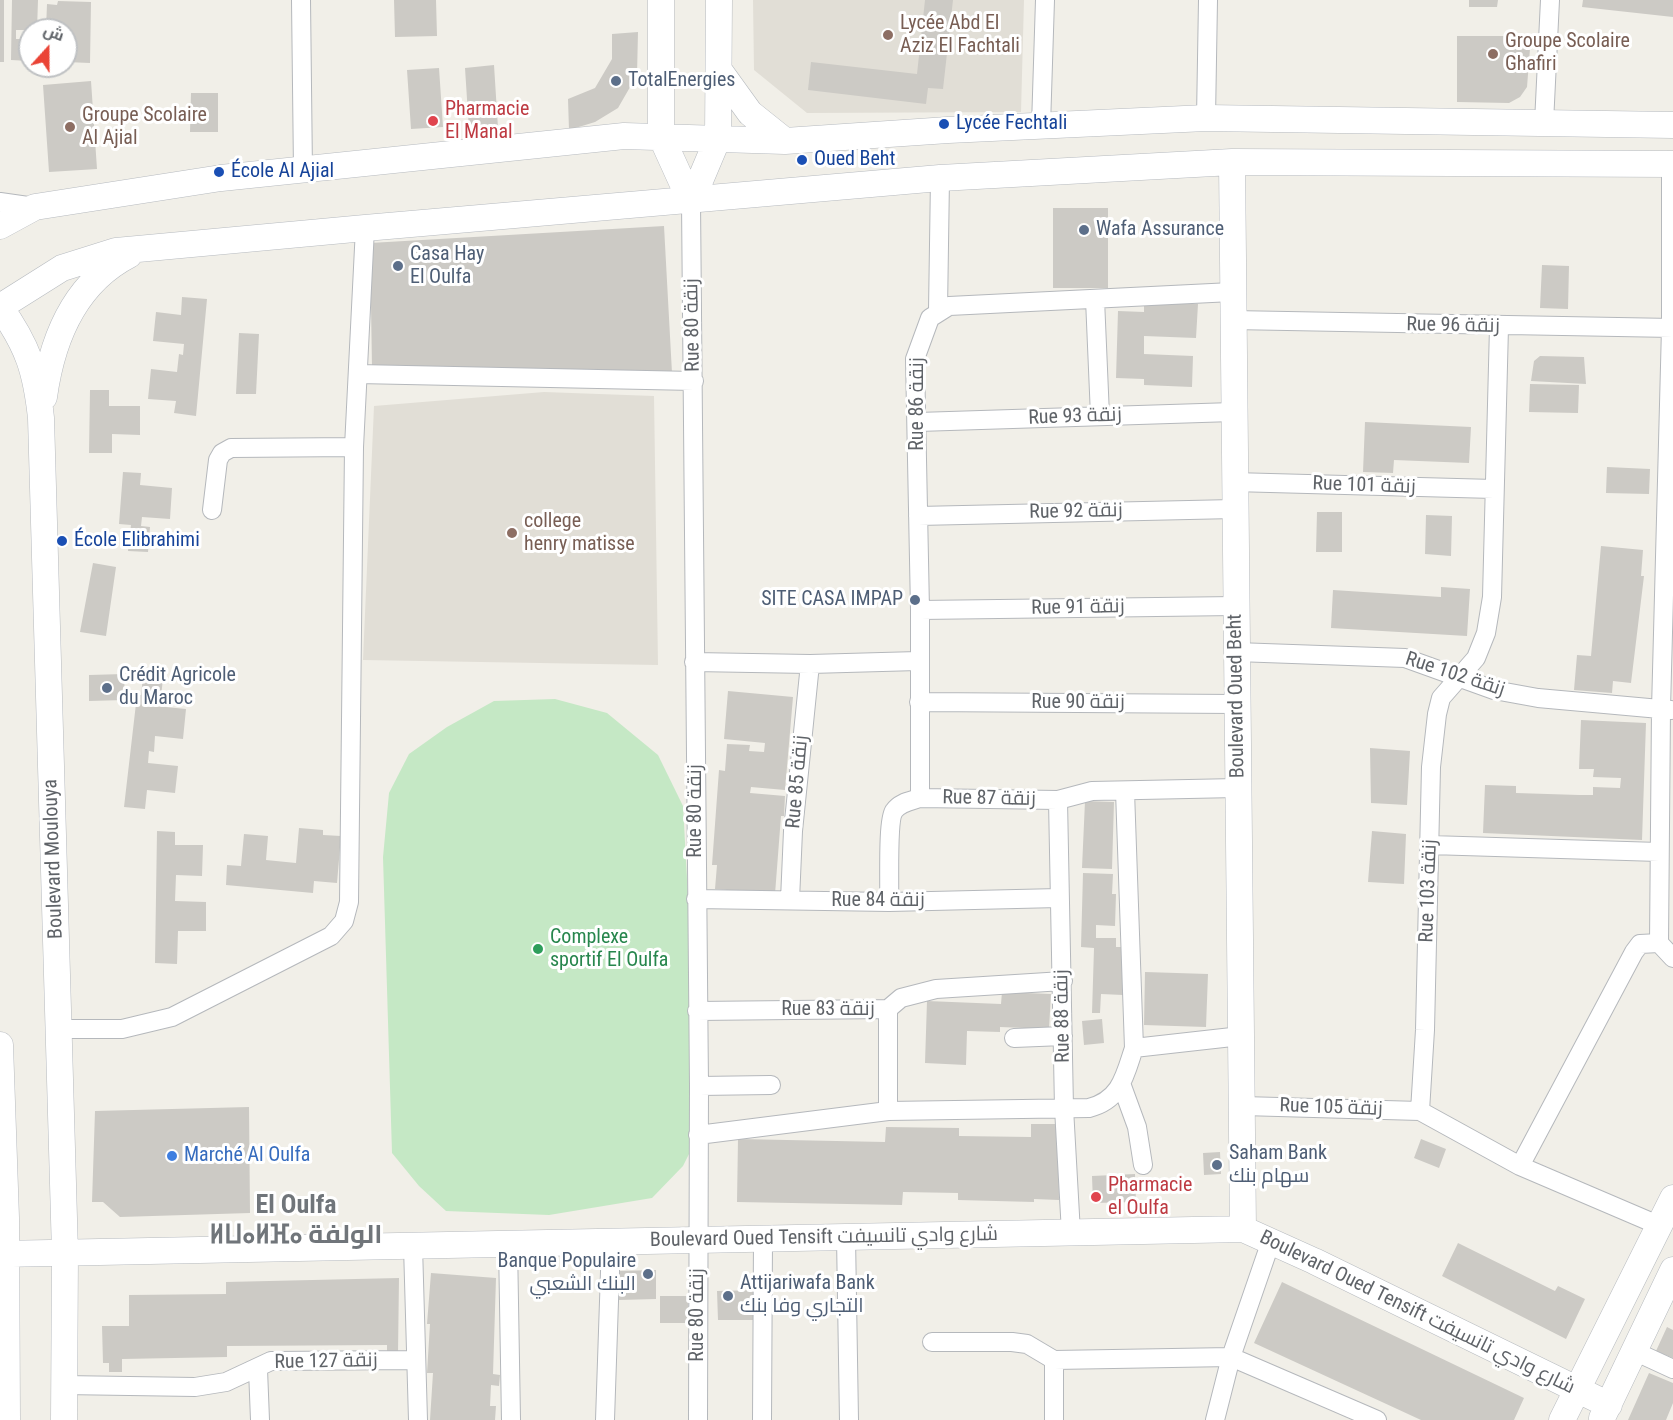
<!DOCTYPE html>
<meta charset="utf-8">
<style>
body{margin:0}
#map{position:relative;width:1673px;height:1420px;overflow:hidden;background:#f1efe8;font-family:"Roboto Condensed",Cairo,sans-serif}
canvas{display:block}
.north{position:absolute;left:18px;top:18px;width:60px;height:60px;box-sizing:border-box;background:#fff;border:2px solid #bfc1c3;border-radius:50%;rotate:21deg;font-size:16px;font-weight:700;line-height:24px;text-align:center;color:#5f6368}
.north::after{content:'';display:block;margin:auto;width:21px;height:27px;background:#ea4335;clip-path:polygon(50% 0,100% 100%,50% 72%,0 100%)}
</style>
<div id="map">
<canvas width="1673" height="1420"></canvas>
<div class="north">ش</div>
</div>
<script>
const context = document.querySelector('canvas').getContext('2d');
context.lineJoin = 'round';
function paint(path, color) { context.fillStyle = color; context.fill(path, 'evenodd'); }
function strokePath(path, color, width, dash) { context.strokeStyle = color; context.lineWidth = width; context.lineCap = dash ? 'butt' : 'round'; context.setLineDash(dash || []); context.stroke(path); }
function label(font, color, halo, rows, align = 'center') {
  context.font = font + ' "Roboto Condensed",Cairo,"Noto Sans Tifinagh",sans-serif'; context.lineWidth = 6; context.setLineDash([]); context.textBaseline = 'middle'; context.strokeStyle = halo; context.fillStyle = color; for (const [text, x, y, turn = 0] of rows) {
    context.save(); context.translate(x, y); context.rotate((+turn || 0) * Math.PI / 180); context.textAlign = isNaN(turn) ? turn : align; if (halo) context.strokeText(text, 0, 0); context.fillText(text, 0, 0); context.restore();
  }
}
const education = new Path2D(`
 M 753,0 L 1024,0 L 1021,112 L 807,113 L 754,70 Z
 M 544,392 L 654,396 L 658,665 L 363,660 L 374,406 Z`);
const green = new Path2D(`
 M 555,699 L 607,713 L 658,755 L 683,806 L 696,1042 L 698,1136 L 683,1166 L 652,1198 L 549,1215 L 446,1211 L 419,1186 L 392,1153 L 383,857 L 389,793 L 409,754 L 447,727 L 494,701 Z`);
const building = new Path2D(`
 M 0,0 L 4,0 L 4,62 L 0,62 Z
 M 12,0 L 38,0 L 37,30 L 16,30 L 16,39 L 30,39 L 30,61 L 11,60 Z
 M 394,0 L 436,0 L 437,36 L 395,37 Z
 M 925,0 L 953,0 L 943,89 L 928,88 L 926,104 L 808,90 L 811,62 L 917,74 Z
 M 1469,0 L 1498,0 L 1497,7 L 1469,7 Z
 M 1583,0 L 1673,0 L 1673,17 L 1582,7 Z
 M 58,1 L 91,2 L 90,63 L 66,62 L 66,30 L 46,30 L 47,4 L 57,5 Z
 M 638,32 L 637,75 L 618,108 L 595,122 L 569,130 L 568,99 L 595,88 L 612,59 L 612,34 Z
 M 1457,36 L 1531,36 L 1527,87 L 1520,97 L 1509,103 L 1457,102 Z
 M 494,65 L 498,128 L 469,130 L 465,68 Z
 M 439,68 L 443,127 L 411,129 L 407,70 Z
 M 91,81 L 97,169 L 49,172 L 43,85 Z
 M 191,93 L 218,93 L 218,132 L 190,132 Z
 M 1053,208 L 1108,208 L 1108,288 L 1053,288 Z
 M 664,226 L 672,373 L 372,368 L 370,243 Z
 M 1542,265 L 1569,266 L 1568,309 L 1540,308 Z
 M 182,297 L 207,299 L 196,416 L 174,413 L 176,401 L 148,399 L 151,369 L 177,372 L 179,354 L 183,355 L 184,344 L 153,341 L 156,312 L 181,315 Z
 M 1144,302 L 1198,304 L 1196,338 L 1144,336 L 1144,354 L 1193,356 L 1192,387 L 1144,385 L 1144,379 L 1116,378 L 1118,311 L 1144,312 Z
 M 239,333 L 259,334 L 256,394 L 236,394 Z
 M 1540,356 L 1584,357 L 1586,384 L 1531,381 L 1534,361 Z
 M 1530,384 L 1579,385 L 1578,413 L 1529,412 Z
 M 90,390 L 109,390 L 109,406 L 140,406 L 140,435 L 112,434 L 112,453 L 89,453 Z
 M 1365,422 L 1471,427 L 1469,463 L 1394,460 L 1393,473 L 1363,472 Z
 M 1607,467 L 1650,469 L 1649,494 L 1606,493 Z
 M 123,472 L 141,473 L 140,485 L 172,488 L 170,519 L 142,517 L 141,526 L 150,527 L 148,552 L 128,551 L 131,525 L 119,524 Z
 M 1317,512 L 1342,512 L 1342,552 L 1316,552 Z
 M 1426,515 L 1452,516 L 1451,556 L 1425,554 Z
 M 1601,546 L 1643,550 L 1641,576 L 1644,576 L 1631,683 L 1613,681 L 1612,693 L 1574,690 L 1577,655 L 1591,656 Z
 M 93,563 L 116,567 L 106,636 L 80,632 Z
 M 1441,587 L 1470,589 L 1467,636 L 1331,628 L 1333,590 L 1441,597 Z
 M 144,667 L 164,669 L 161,697 L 157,696 L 156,706 L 186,709 L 183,739 L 155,736 L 154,752 L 149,751 L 148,763 L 178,766 L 175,793 L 147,790 L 145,809 L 124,807 L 137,695 L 141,695 Z
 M 124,674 L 125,700 L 89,701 L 89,675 Z
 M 728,691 L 793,697 L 785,790 L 751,787 L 750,793 L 785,796 L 784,816 L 781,816 L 775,894 L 715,889 L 717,865 L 712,865 L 719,770 L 725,771 L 727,744 L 750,745 L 749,751 L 764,752 L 765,743 L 724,739 Z
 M 1581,720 L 1646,723 L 1642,840 L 1483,833 L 1485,785 L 1516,786 L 1516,793 L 1579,795 L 1593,795 L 1593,787 L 1620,788 L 1621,778 L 1593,777 L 1594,769 L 1579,769 Z
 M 1370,748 L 1410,751 L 1407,805 L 1371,803 Z
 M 1085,801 L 1114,802 L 1112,869 L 1082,868 Z
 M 299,828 L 323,830 L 323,835 L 341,836 L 337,883 L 314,881 L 313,893 L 226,885 L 227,865 L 241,866 L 244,834 L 268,836 L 266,860 L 296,863 Z
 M 157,831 L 175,832 L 175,845 L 203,845 L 202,876 L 176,875 L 175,901 L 206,902 L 206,931 L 178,931 L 177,964 L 155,963 Z
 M 1372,831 L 1406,834 L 1404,884 L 1368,882 Z
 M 1083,873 L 1113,874 L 1112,894 L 1116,894 L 1115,926 L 1096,925 L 1096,938 L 1116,938 L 1116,947 L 1126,947 L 1123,995 L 1101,994 L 1100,1013 L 1092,1013 L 1094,948 L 1081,947 Z
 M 1145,972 L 1208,974 L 1206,1027 L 1144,1025 Z
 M 1002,992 L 1051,994 L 1049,1029 L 1000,1027 L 1000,1032 L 967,1031 L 966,1065 L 925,1063 L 927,1001 L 1001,1004 Z
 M 1102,1019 L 1104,1043 L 1084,1045 L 1082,1021 Z
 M 249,1107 L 250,1213 L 120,1217 L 103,1202 L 92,1202 L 95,1111 Z
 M 1031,1124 L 1058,1124 L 1059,1200 L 1034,1199 L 1034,1202 L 958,1200 L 958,1193 L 903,1192 L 902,1205 L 737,1202 L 738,1139 L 885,1142 L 886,1127 L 959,1128 L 959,1136 L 1031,1137 Z
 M 1421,1139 L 1446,1149 L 1439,1168 L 1414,1158 Z
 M 1220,1152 L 1221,1174 L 1204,1175 L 1203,1153 Z
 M 1135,1174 L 1136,1202 L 1093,1203 L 1092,1176 Z
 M 1458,1243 L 1555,1291 L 1558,1286 L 1585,1299 L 1566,1339 L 1442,1276 Z
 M 656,1270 L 656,1299 L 619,1300 L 618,1271 Z
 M 431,1273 L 496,1278 L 493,1374 L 500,1375 L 499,1386 L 491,1385 L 490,1406 L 496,1406 L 495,1420 L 430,1420 L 433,1373 L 427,1373 L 430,1324 L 427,1324 Z
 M 399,1278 L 398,1353 L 387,1353 L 387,1345 L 227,1346 L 227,1357 L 122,1359 L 122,1372 L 109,1372 L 109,1363 L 103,1363 L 102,1326 L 129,1326 L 129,1295 L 226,1294 L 226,1282 Z
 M 1282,1282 L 1524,1398 L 1514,1420 L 1421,1420 L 1254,1343 Z
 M 758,1290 L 758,1320 L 718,1320 L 717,1291 Z
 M 660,1296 L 688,1296 L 689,1323 L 660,1323 Z
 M 1667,1327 L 1673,1330 L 1673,1358 L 1656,1351 Z
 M 1649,1373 L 1673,1383 L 1673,1403 L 1666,1420 L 1628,1420 Z`);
const street = new Path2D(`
 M 301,0 L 303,171
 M 1206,118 L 1208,0
 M 1544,123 L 1550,0
 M 1041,126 L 1045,0
 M 0,202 L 35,207
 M 691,202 L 699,1086 L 698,1420
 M 1095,299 L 1100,416
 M 938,311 L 940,178
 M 1232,320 L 1673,328
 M 358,374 L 694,381
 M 918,422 L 1233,412
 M 1233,482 L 1494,489
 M 212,510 L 218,460 L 222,453 L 231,448 L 354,447
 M 918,516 L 1234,509
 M 920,610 L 1236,606
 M 1236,652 L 1405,658 L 1494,690 L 1538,698 L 1671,710
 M 694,662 L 810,664 L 918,661
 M 919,702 L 1236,704
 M 920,798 L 920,610 L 915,359 L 930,318 L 949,306 L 1232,292
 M 1058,800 L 1064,1108 L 1071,1233
 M 1430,845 L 1659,852
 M 696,899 L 889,902 L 1059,898
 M 790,900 L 793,831 L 810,664
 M 889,902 C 890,886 887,821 894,811 C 900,802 911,801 920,798 L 1058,800 L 1092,791 L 1237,788
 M 1659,943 L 1661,709 L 1671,328 L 1671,163
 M 888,1009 L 888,1111
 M 697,1011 L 888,1009 L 901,998 L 936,989 L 1063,981
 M 59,1029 L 122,1029 L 172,1017 L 331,936 L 344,921 L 349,902 L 354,447 L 365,228
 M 1014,1038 L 1063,1036
 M 1134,1048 L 1241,1036
 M 699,1086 L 771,1085
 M 1122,1086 L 1137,1127 L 1143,1165
 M 1243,1106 L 1420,1111 L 1520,1166 L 1658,1225
 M 1420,1111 L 1425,1030 L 1431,767 L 1437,714 L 1441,698 L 1476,658 L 1486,633 L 1492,597 L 1499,327
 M 698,1135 L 888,1111 L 1089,1108 C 1121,1100 1125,1075 1134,1048 L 1125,791
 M 1520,1166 L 1634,952 L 1640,944 L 1659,943 L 1673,958
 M 846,1237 L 849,1420
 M 508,1244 L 511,1420
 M 413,1246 L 418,1420
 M 932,1342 L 1012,1342 L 1027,1344 L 1054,1360 L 1231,1357 L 1377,1420
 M 1634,1351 L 1673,1369
 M 1054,1360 L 1054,1420
 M 258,1369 L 260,1420
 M 63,1385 L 195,1387 L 226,1382 L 271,1361 L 415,1360
 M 605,1420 L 611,1242
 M 762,1420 L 763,1239
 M 1215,1420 L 1231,1357 L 1271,1241`);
const secondary = new Path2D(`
 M 661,0 L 661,136 L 691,202
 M 719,70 L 750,113 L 785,141
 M 1232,162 L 1243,1229
 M 691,202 L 718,138 L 719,0
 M 0,226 L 35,207 L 221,178 L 624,136 L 785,141 L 948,130 L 1206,118 L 1673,125
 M 0,307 L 62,268 L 116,251 L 365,228 L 940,178 L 1232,162 L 1673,164
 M 0,307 C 28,346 36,371 41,418 L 65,1253 L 64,1420
 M 44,397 C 52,339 75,283 129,255
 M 0,1045 L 6,1218 L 7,1420
 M 0,1254 L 1243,1229 L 1314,1261 L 1609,1405
 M 1602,1418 L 1673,1270
 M 1562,1420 L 1673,1198`);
const markers = [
 [888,35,6,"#8d6e63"],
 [1493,54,6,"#8d6e63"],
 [616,81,6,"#5c6f8a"],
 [433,121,6,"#e0444e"],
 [944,124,6,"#1a4fb4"],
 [70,127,6,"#8d6e63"],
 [802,160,6,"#1a4fb4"],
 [219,172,6,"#1a4fb4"],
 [1084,230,6,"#5c6f8a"],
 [398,266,6,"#5c6f8a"],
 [512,533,6,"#8d6e63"],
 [62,541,6,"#1a4fb4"],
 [915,600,6,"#5c6f8a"],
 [107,688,6,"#5c6f8a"],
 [538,949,6,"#2e9e5b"],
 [172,1156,6,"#3f7fe0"],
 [1217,1165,6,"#5c6f8a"],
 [1096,1197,6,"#e0444e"],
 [648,1274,6,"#5c6f8a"],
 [728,1296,6,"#5c6f8a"]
];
const educationNames = [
 ["Lycée Abd El",900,24],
 ["Aziz El Fachtali",900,47],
 ["Groupe Scolaire",1505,42],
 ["Ghafiri",1505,65],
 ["Groupe Scolaire",82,116],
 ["Al Ajial",82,139],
 ["college",524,522],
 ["henry matisse",524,545]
];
const serviceNames = [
 ["TotalEnergies",628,81],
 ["Wafa Assurance",1096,230],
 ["Casa Hay",410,255],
 ["El Oulfa",410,278],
 ["SITE CASA IMPAP",903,600,"right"],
 ["Crédit Agricole",119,676],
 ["du Maroc",119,699],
 ["Saham Bank",1229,1154],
 ["سهام بنك",1229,1177],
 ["Banque Populaire",636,1262,"right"],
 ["البنك الشعبي",636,1285,"right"],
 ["Attijariwafa Bank",740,1284],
 ["التجاري وفا بنك",740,1307]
];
const healthNames = [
 ["Pharmacie",445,110],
 ["El Manal",445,133],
 ["Pharmacie",1108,1186],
 ["el Oulfa",1108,1209]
];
const transitNames = [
 ["Lycée Fechtali",956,124],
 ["Oued Beht",814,160],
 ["École Al Ajial",231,172],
 ["École Elibrahimi",74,541]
];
const streetNames = [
 ["Rue 80 زنقة",693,325,-91],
 ["Rue 96 زنقة",1453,326,1],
 ["Rue 86 زنقة",918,404,-90],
 ["Rue 93 زنقة",1075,417,-2],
 ["Rue 101 زنقة",1364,486,2],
 ["Rue 92 زنقة",1076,512,-1],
 ["Rue 91 زنقة",1078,608,-1],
 ["Rue 102 زنقة",1455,675,18],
 ["Boulevard Oued Beht",1237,696,-91],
 ["Rue 90 زنقة",1078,703],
 ["Rue 85 زنقة",798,782,-85],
 ["Rue 87 زنقة",989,799,1],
 ["Rue 80 زنقة",696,811,-90],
 ["Boulevard Moulouya",54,859,-92],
 ["Rue 103 زنقة",1429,891,-88],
 ["Rue 84 زنقة",878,901],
 ["Rue 83 زنقة",828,1010],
 ["Rue 88 زنقة",1063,1016,-91],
 ["Rue 105 زنقة",1331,1108,2],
 ["Boulevard Oued Tensift شارع وادي تانسيفت",824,1238,-1],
 ["Boulevard Oued Tensift شارع وادي تانسيفت",1417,1313,26],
 ["Rue 80 زنقة",698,1315,-90],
 ["Rue 127 زنقة",326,1362,-1]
];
const leisureNames = [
 ["Complexe",550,938],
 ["sportif El Oulfa",550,961]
];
const shopNames = [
 ["Marché Al Oulfa",184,1156]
];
const districtNames = [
 ["El Oulfa",296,1206],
 ["ⵍⵡⴰⵍⴼⴰ الولفة",296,1236]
];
paint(education, '#e1ded6');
paint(green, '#c5e8c5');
paint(building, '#cccac5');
strokePath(street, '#b5b8bc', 20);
strokePath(secondary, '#b6babf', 27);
strokePath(street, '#fff', 18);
strokePath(secondary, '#fff', 26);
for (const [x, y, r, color] of markers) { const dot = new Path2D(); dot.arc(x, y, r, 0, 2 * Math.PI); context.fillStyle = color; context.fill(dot); strokePath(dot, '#fff', 2); }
label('20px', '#785e54', '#fff', educationNames, 'left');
label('20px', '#4e5e75', '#fff', serviceNames, 'left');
label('20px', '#be3a42', '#fff', healthNames, 'left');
label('20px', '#164399', '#fff', transitNames, 'left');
label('20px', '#5f6368', '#fff', streetNames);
label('20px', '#27864d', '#fff', leisureNames, 'left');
label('20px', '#366cbe', '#fff', shopNames, 'left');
label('bold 26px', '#70757a', '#fff', districtNames);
</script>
